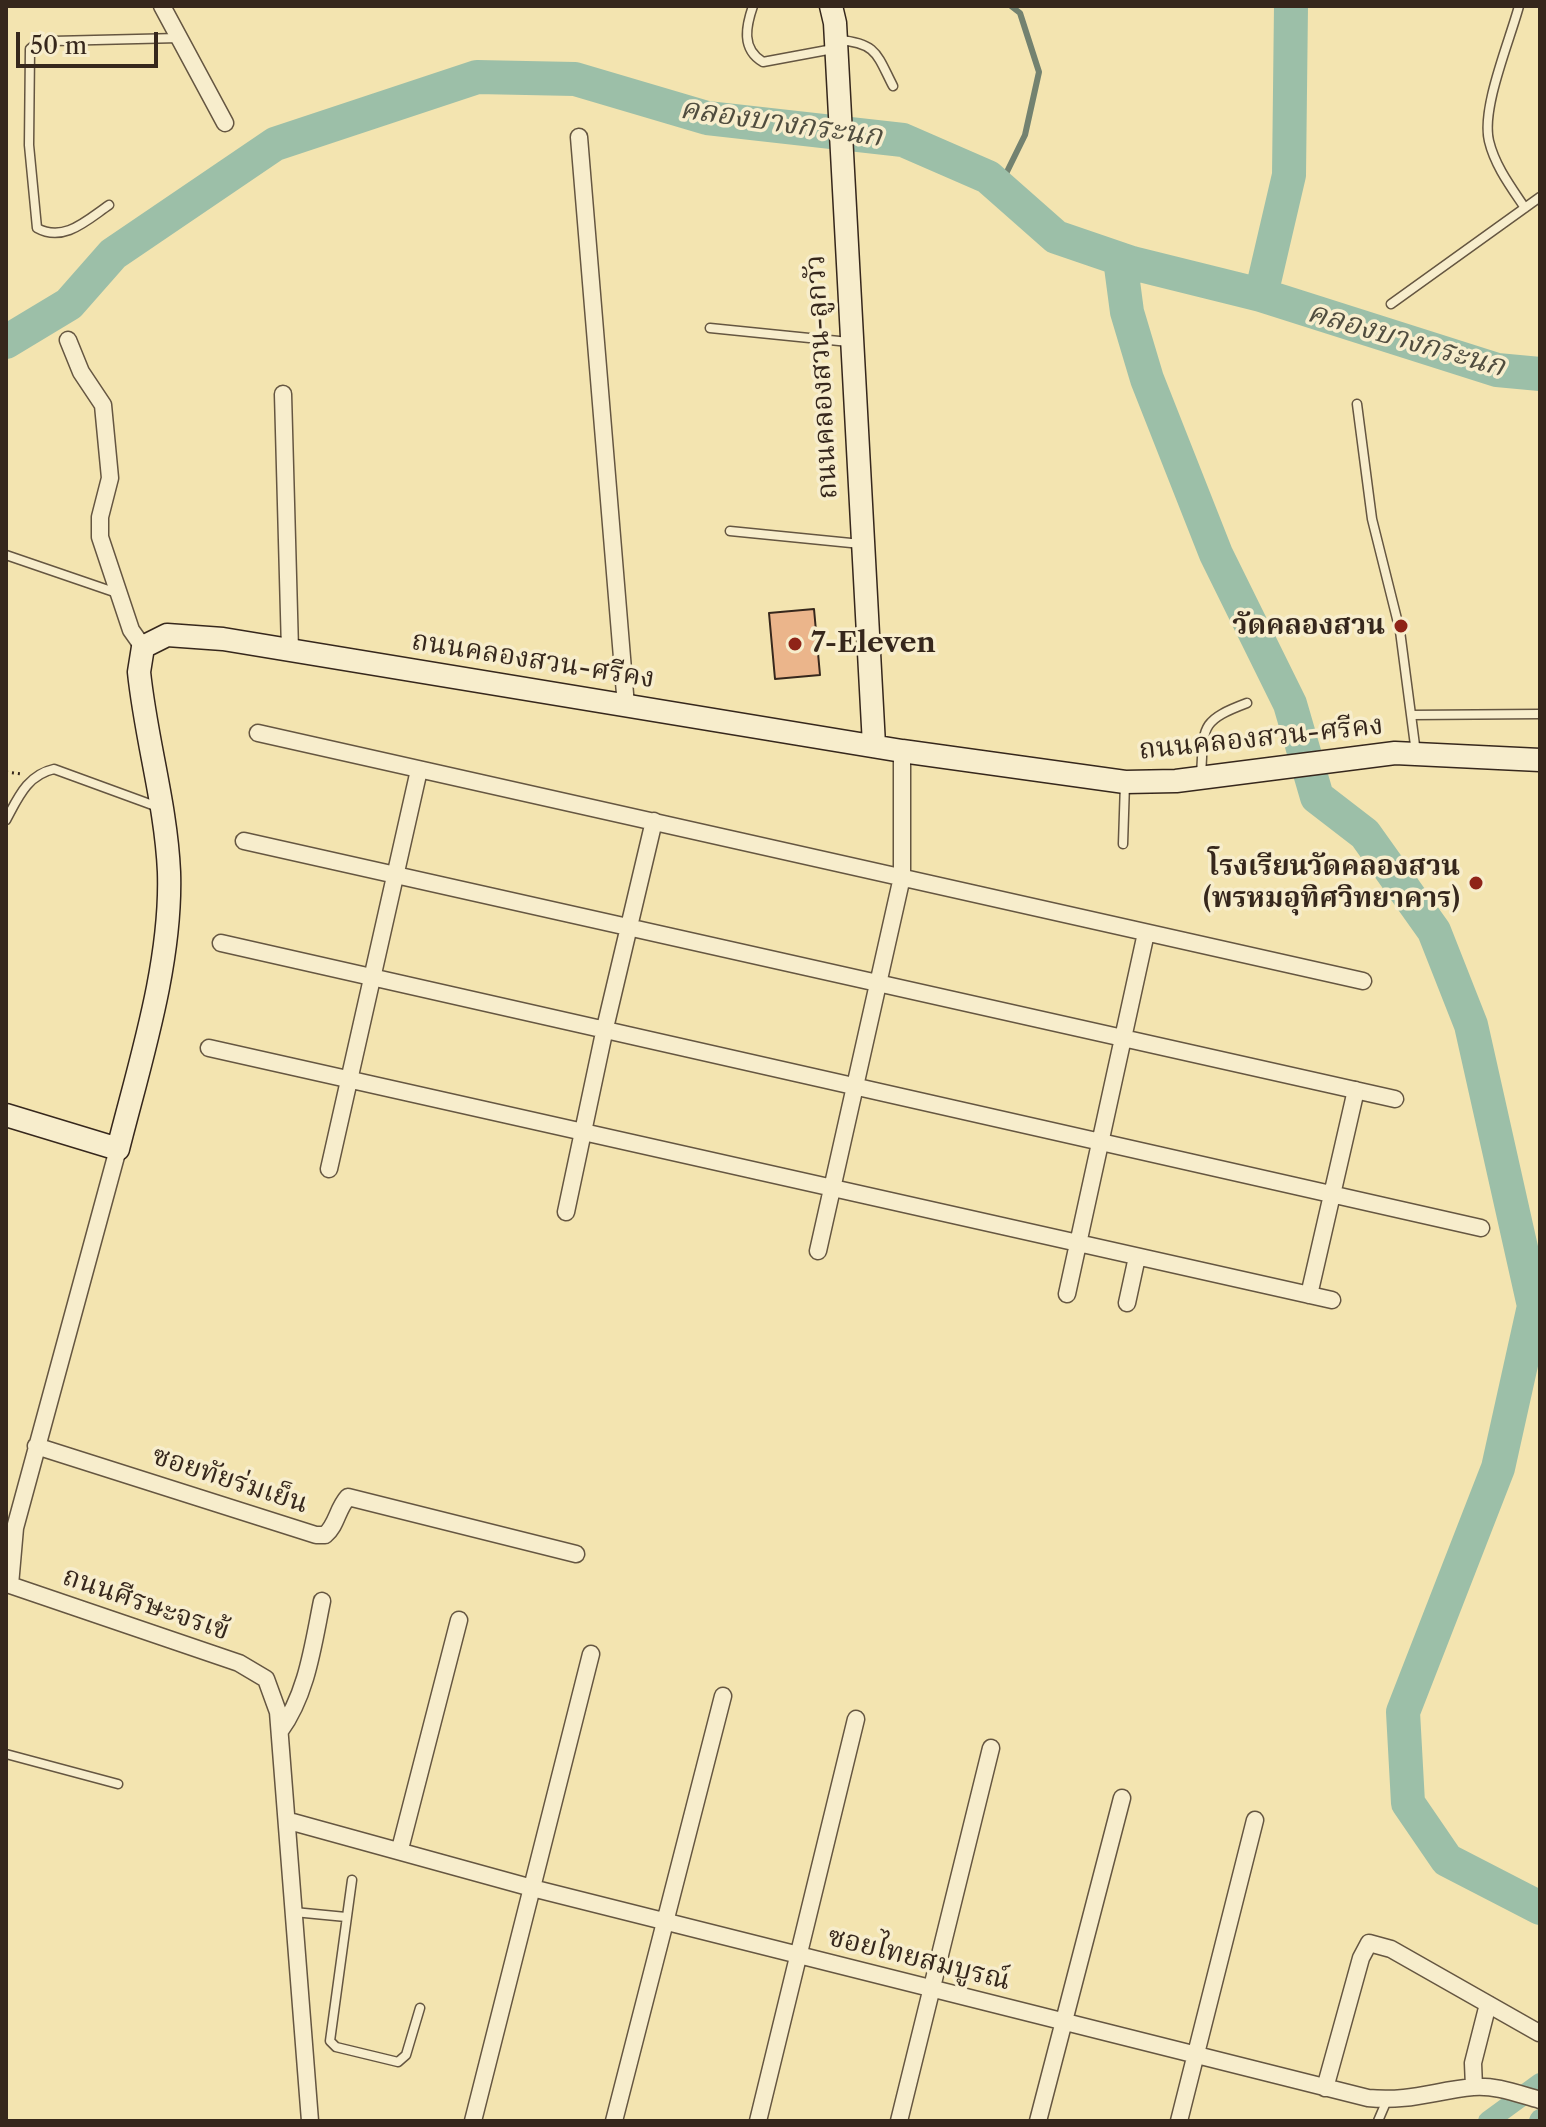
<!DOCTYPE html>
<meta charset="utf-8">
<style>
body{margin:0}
#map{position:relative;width:1546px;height:2127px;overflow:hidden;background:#f3e4b0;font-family:"Libre Caslon Text",serif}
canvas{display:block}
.frame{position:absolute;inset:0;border:8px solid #36271c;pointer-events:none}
.scale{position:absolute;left:16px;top:32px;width:142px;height:36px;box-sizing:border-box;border:4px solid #36271c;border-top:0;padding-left:10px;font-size:24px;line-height:28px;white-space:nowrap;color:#36271c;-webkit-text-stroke:6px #f7edcc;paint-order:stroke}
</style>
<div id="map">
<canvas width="1546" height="2127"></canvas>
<div class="frame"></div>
<div class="scale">50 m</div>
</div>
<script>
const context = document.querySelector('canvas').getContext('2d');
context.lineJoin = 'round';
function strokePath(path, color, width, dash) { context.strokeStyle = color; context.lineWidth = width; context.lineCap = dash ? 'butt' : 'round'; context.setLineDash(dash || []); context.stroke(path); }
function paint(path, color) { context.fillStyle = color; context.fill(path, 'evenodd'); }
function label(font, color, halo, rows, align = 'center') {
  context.font = font + ' "Libre Caslon Text","Noto Serif Thai",serif'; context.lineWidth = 7; context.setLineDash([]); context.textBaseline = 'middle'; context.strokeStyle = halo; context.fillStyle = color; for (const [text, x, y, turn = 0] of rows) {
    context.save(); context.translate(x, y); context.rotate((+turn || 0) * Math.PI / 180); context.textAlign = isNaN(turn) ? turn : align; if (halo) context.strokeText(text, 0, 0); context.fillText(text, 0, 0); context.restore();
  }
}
const stream = new Path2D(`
 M 999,188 L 1025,135 L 1039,72 L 1020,13 L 1011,6`);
const canal = new Path2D(`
 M 1488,2121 L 1540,2083
 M 1539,2121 L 1540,2119`);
const river = new Path2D(`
 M 1120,259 L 1127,312 L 1147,379 L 1216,554 L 1290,704 L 1317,797 L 1365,834 L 1434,931 L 1471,1025 L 1534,1306 L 1498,1468 L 1403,1712 L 1408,1803 L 1447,1860 L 1540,1908
 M 1261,295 L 1289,175 L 1291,6
 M 6,342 L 69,304 L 113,254 L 275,144 L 477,77 L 575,79 L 707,118 L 903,140 L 988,177 L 1056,237 L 1132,263 L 1261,295 L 1497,370 L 1540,374`);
const building = new Path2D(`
 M 814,609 L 820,675 L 775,679 L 769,613 Z`);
const path = new Path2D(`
 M 6,772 L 21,774`);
const lane = new Path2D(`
 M 753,6 C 746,26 741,49 763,62 L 833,49
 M 1519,6 C 1510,40 1481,108 1489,141 C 1495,166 1511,187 1525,208
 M 839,40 C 877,43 877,55 893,86
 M 109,205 C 87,220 64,243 37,228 L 29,145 L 30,49 L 38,42 L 53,41 L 179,38
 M 1391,304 L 1540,197
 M 710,328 L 849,342
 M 1357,404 L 1372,519 L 1400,631 L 1416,753
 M 730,531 L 861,544
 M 6,555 L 117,593
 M 1411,715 L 1540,714
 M 1201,776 C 1204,727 1199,721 1247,703
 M 6,820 C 18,798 27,775 54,769 L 158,807
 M 1123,844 L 1125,783
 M 6,1754 L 118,1784
 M 352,1880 L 330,2041 L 336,2047 L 398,2062 L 406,2055 L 420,2008
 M 294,1912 L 346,1917
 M 1378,2121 L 1387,2100`);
const street = new Path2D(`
 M 162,6 L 225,123
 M 579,137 L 626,706
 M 68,340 L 81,372 L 103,405 L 110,478 L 100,517 L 100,537 L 131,630 L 143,647
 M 283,394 L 290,650
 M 258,733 L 1363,981
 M 244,841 L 1395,1099
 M 221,943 L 1481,1228
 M 209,1048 L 1332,1300
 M 118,1149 L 15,1528 L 10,1585 L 239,1663 L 266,1679 L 278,1712 L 310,2121
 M 329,1169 L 419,770
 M 566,1212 L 605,1028 L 654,821
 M 818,1251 L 902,877 L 902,751
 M 1067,1294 L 1146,933
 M 1309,1295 L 1356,1090
 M 1127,1303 L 1137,1257
 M 36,1446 L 316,1535 L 325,1535 C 337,1525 337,1509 348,1497 L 576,1554
 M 280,1731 C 307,1694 313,1645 322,1601
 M 289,1821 L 532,1888 L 1368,2098 C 1409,2102 1434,2091 1473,2087 C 1496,2085 1518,2094 1540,2100
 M 400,1849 L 459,1620
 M 1474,2087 L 1473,2063 L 1488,2004
 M 1325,2088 L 1361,1958 L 1369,1943 L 1391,1949 L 1539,2033
 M 473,2121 L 591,1654
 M 614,2121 L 723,1696
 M 758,2121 L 856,1719
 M 899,2121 L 991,1748
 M 1038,2121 L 1122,1798
 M 1179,2121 L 1255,1820`);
const secondary = new Path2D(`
 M 831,6 L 835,23 L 874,745
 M 6,1115 L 118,1149 C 140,1062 172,963 169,872 C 166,804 146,740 139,672 L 143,647 L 167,635 L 223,639 L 902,751 L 1125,782 L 1176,781 L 1395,753 L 1540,760`);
const markers = [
 [1401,626,8,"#8f2418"],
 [795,644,8,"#8f2418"],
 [1476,883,8,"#8f2418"]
];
const streetNames = [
 ["ถนนคลองสวน-ลูกวัว",822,377,-93],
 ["ถนนคลองสวน-ศรีคง",533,660,9],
 ["ถนนคลองสวน-ศรีคง",1261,738,-6],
 ["ซอยทัยร่มเย็น",230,1480,18],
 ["ถนนศีรษะจรเข้",146,1604,19],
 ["ซอยไทยสมบูรณ์",919,1959,14]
];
const poiNames = [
 ["วัดคลองสวน",1385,626],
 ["7-Eleven",811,644,"left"],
 ["โรงเรียนวัดคลองสวน",1460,867],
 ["(พรหมอุทิศวิทยาคาร)",1460,899]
];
const waterNames = [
 ["คลองบางกระนก",781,123,8],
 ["คลองบางกระนก",1406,340,16]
];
strokePath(stream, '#738270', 6);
strokePath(canal, '#9cbfa8', 20);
strokePath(river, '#9cbfa8', 34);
paint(building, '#ebb58b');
strokePath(building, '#36271c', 2);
strokePath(lane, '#655641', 11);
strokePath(street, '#655641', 19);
strokePath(secondary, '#36271c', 25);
strokePath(path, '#36271c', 3, [2, 4]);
strokePath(lane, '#f7edcc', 8);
strokePath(street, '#f7edcc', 16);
strokePath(secondary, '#f7edcc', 22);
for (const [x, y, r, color] of markers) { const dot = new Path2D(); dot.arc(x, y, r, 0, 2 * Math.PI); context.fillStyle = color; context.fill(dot); strokePath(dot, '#f7edcc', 3); }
label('28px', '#36271c', '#f7edcc', streetNames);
label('bold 28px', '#36271c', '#f7edcc', poiNames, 'right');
label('italic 30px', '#504d3f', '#f7edcc', waterNames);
</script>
